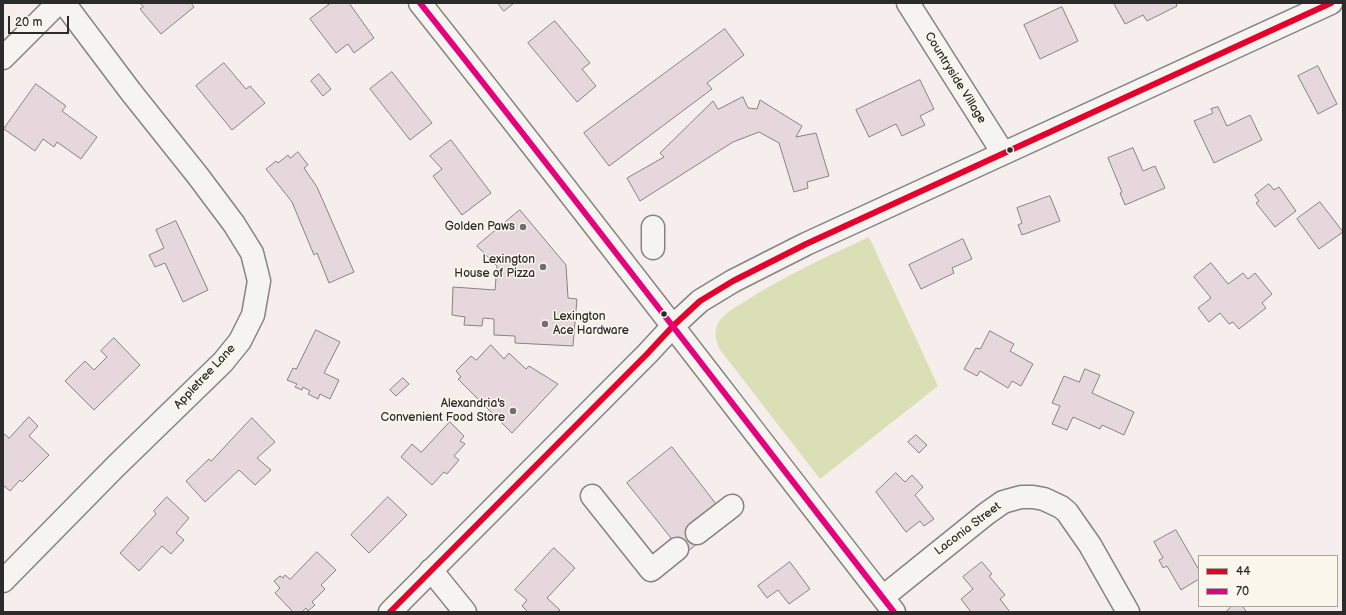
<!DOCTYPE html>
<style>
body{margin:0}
#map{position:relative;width:1346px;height:615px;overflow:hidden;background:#f5eeec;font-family:"Balsamiq Sans",sans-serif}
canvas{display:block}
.frame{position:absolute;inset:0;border:4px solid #2b2b2b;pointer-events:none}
.legend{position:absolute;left:1198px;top:555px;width:140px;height:52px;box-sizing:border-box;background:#fbf7ec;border:1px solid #a8a59f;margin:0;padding:5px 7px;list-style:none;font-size:12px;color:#2b2b2b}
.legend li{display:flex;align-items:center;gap:8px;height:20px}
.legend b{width:20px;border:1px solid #a8a59f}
.scale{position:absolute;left:8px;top:16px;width:61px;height:18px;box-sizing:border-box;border:2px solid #2b2b2b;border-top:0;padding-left:5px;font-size:12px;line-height:14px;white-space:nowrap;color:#2b2b2b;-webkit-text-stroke:3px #fbf7ec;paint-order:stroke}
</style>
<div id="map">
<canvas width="1346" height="615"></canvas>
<div class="frame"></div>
<ul class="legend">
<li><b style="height:5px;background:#e4002b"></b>44</li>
<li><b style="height:5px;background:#e5007d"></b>70</li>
</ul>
<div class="scale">20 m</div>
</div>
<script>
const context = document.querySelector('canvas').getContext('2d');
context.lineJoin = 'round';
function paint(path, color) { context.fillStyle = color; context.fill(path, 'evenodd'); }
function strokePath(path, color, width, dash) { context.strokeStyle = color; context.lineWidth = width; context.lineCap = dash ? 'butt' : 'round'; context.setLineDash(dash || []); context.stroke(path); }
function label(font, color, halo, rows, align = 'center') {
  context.font = font + ' "Balsamiq Sans",sans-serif'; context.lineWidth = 3; context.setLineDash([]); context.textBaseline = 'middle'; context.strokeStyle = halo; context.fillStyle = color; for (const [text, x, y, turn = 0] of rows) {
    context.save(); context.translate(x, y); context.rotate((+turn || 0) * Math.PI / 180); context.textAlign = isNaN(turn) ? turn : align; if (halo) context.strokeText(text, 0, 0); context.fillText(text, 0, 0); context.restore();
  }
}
const green = new Path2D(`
 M 869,237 L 938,386 L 820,479 L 721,351 C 715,342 713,329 720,320 C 726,312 736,307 744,302 C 784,276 826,257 869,237 Z`);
const building = new Path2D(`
 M 140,3 L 191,3 L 194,7 L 161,34 L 140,9 L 143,7 Z
 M 331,3 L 349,3 L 374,38 L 354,53 L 348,44 L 336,53 L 310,19 Z
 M 498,3 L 514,3 L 504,11 Z
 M 1117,3 L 1176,3 L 1177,6 L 1147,21 L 1143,15 L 1125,24 L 1114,4 Z
 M 1062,7 L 1078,41 L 1040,59 L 1024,25 Z
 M 555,21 L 590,63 L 582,69 L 596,86 L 577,102 L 528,43 Z
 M 725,29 L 744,55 L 707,83 L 712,89 L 609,166 L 584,133 Z
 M 224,63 L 246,89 L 250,86 L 265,103 L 232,130 L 196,86 Z
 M 1318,66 L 1337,104 L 1318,114 L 1298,76 Z
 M 392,72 L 432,123 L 410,140 L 370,89 Z
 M 319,74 L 331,89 L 323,96 L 311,81 Z
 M 920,80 L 934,109 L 920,116 L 925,125 L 902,136 L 896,124 L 869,137 L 856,110 Z
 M 36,84 L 66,106 L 62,111 L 97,137 L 81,159 L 57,142 L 54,147 L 43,139 L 35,151 L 4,129 Z
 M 743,97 L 748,108 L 757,109 L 760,100 L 802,126 L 796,137 L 816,133 L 829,176 L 807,182 L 808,188 L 794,192 L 779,143 L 759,132 L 733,142 L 640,201 L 627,178 L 664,157 L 660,153 L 713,101 L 718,109 Z
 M 1218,107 L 1227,126 L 1250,115 L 1262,140 L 1214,163 L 1194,121 L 1213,113 L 1211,109 Z
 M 451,140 L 491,193 L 462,215 L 433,176 L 442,169 L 430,156 Z
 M 1133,148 L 1143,171 L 1155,166 L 1165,188 L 1125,205 L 1120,193 L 1122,192 L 1108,158 Z
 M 298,152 L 308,165 L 304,168 L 317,187 L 354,272 L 329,283 L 317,253 L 314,255 L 292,202 L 266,169 L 276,161 L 278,163 L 288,155 L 290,158 Z
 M 1269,184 L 1274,190 L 1279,187 L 1296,211 L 1275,227 L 1256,203 L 1259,201 L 1255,195 Z
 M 1050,196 L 1060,221 L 1022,235 L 1018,225 L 1022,223 L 1017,208 Z
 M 1320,202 L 1343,232 L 1319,249 L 1297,219 Z
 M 520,210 L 566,265 L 568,298 L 577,299 L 573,346 L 515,343 L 515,336 L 494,335 L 494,319 L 483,318 L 482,326 L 464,325 L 465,317 L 452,315 L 453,287 L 495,290 L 497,266 L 477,246 Z
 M 176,221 L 208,290 L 183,302 L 165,263 L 155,267 L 149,255 L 164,248 L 156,230 Z
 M 963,239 L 972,259 L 952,268 L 954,273 L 921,289 L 909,265 Z
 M 1211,263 L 1228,284 L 1243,273 L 1248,279 L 1255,273 L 1272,294 L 1262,303 L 1266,308 L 1239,329 L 1233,322 L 1229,324 L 1220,313 L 1209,322 L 1198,308 L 1211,298 L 1194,277 Z
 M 316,330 L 340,342 L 324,373 L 339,380 L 330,399 L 320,394 L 318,399 L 308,394 L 310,391 L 303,387 L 302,390 L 295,387 L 297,384 L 287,380 L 293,368 L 296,369 Z
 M 990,331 L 1014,344 L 1010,351 L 1033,364 L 1021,386 L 1012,381 L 1008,388 L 980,371 L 977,376 L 964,369 L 976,348 L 980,349 Z
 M 114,338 L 140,365 L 94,410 L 65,381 L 85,361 L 94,370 L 107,357 L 101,351 Z
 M 491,345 L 504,359 L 509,353 L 526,369 L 529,366 L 558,384 L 512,433 L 458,379 L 461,377 L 456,371 L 471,356 L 476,360 Z
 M 1085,369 L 1100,375 L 1092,393 L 1134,412 L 1124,435 L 1102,425 L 1100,429 L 1073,417 L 1067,430 L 1052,424 L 1060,406 L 1052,403 L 1064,376 L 1079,382 Z
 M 403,378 L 409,384 L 396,396 L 390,390 Z
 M 29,417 L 38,426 L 29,436 L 49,455 L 22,482 L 20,480 L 10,491 L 3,485 L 3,433 L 9,438 Z
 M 252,418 L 275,442 L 257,458 L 271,470 L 255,485 L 239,470 L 205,502 L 186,481 L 209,459 L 211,461 Z
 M 450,422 L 464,436 L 460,441 L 465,444 L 454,456 L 459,460 L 447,474 L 444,472 L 432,485 L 401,457 L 412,444 L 421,452 Z
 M 916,435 L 927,445 L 919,453 L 908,442 Z
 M 672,447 L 716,504 L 690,524 L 702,540 L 682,556 L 669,540 L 671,538 L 627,483 Z
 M 896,473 L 905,482 L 912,475 L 923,487 L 915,495 L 934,519 L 924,526 L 920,521 L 906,532 L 876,492 Z
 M 167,497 L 189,518 L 176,533 L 184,540 L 171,554 L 162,546 L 139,571 L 120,553 L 156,514 L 154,511 Z
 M 388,497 L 407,515 L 369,553 L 351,535 Z
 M 1176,530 L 1199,570 L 1199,579 L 1181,590 L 1167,566 L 1163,568 L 1159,560 L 1163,558 L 1154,542 Z
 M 554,548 L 575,568 L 547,598 L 560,610 L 557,612 L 528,612 L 522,606 L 527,600 L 515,590 Z
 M 317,552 L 336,570 L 321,585 L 325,589 L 312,602 L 315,605 L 308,611 L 306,608 L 302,612 L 293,612 L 275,593 L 280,588 L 274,581 L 280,576 L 283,578 L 285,575 L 290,579 Z
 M 790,562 L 810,589 L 789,604 L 778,590 L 767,598 L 758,586 Z
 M 982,562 L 992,574 L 989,576 L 1005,595 L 1000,599 L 1010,612 L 971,612 L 961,599 L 973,589 L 963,577 Z
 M 1232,606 L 1242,606 L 1247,612 L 1226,612 Z`);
const minor = new Path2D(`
 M 908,3 L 1003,153
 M 3,58 L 58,3
 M 653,227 L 653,248
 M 592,496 L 651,570 L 677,549
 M 697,533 L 732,506
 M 431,570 L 465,612
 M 3,581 L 116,466 L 223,362 L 240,341 L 253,315 L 259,281 L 252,253 L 234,224 L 198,176 L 131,92 L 64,3
 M 883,597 L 986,514 L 1003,502 L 1021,497 L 1033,497 L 1044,499 L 1061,507 L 1067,512 L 1090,545 L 1128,612`);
const major = new Path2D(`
 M 420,3 C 580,204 736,409 894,612
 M 390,612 L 647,354 L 673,326 L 700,301 L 733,281 L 806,244 L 1331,3`);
const bus1 = new Path2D(`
 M 390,612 L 647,354 L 673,326 L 700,301 L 733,281 L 806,244 L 1331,3`);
const bus2 = new Path2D(`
 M 420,3 C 580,204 736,409 894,612`);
const markers = [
 [1010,150,3.5,"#2b2b2b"],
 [523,227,4,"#726f6f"],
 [543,267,4,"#726f6f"],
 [664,314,3.5,"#2b2b2b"],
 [545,324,4,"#726f6f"],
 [513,411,4,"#726f6f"]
];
const streetNames = [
 ["Countryside Village",955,78,58],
 ["Appletree Lane",205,377,-47],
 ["Laconia Street",968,529,-37]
];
const poiNames = [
 ["Golden Paws",515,227],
 ["Lexington",535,260],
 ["House of Pizza",535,274],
 ["Lexington",553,317,"left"],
 ["Ace Hardware",553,331,"left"],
 ["Alexandria's",505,404],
 ["Convenient Food Store",505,418]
];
paint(green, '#dadfb5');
paint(building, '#e5d7dc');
strokePath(building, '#868382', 1);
strokePath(minor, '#868382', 25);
strokePath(major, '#868382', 25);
strokePath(minor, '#f6f4f0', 22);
strokePath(major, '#f6f4f0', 22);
strokePath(bus1, '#e4002b', 6);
strokePath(bus2, '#e5007d', 6);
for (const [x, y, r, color] of markers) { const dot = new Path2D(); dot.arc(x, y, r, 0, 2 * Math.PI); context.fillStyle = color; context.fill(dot); strokePath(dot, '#fbf7ec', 1.5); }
label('12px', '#2b2b2b', '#fbf7ec', streetNames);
label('12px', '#2b2b2b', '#fbf7ec', poiNames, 'right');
</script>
